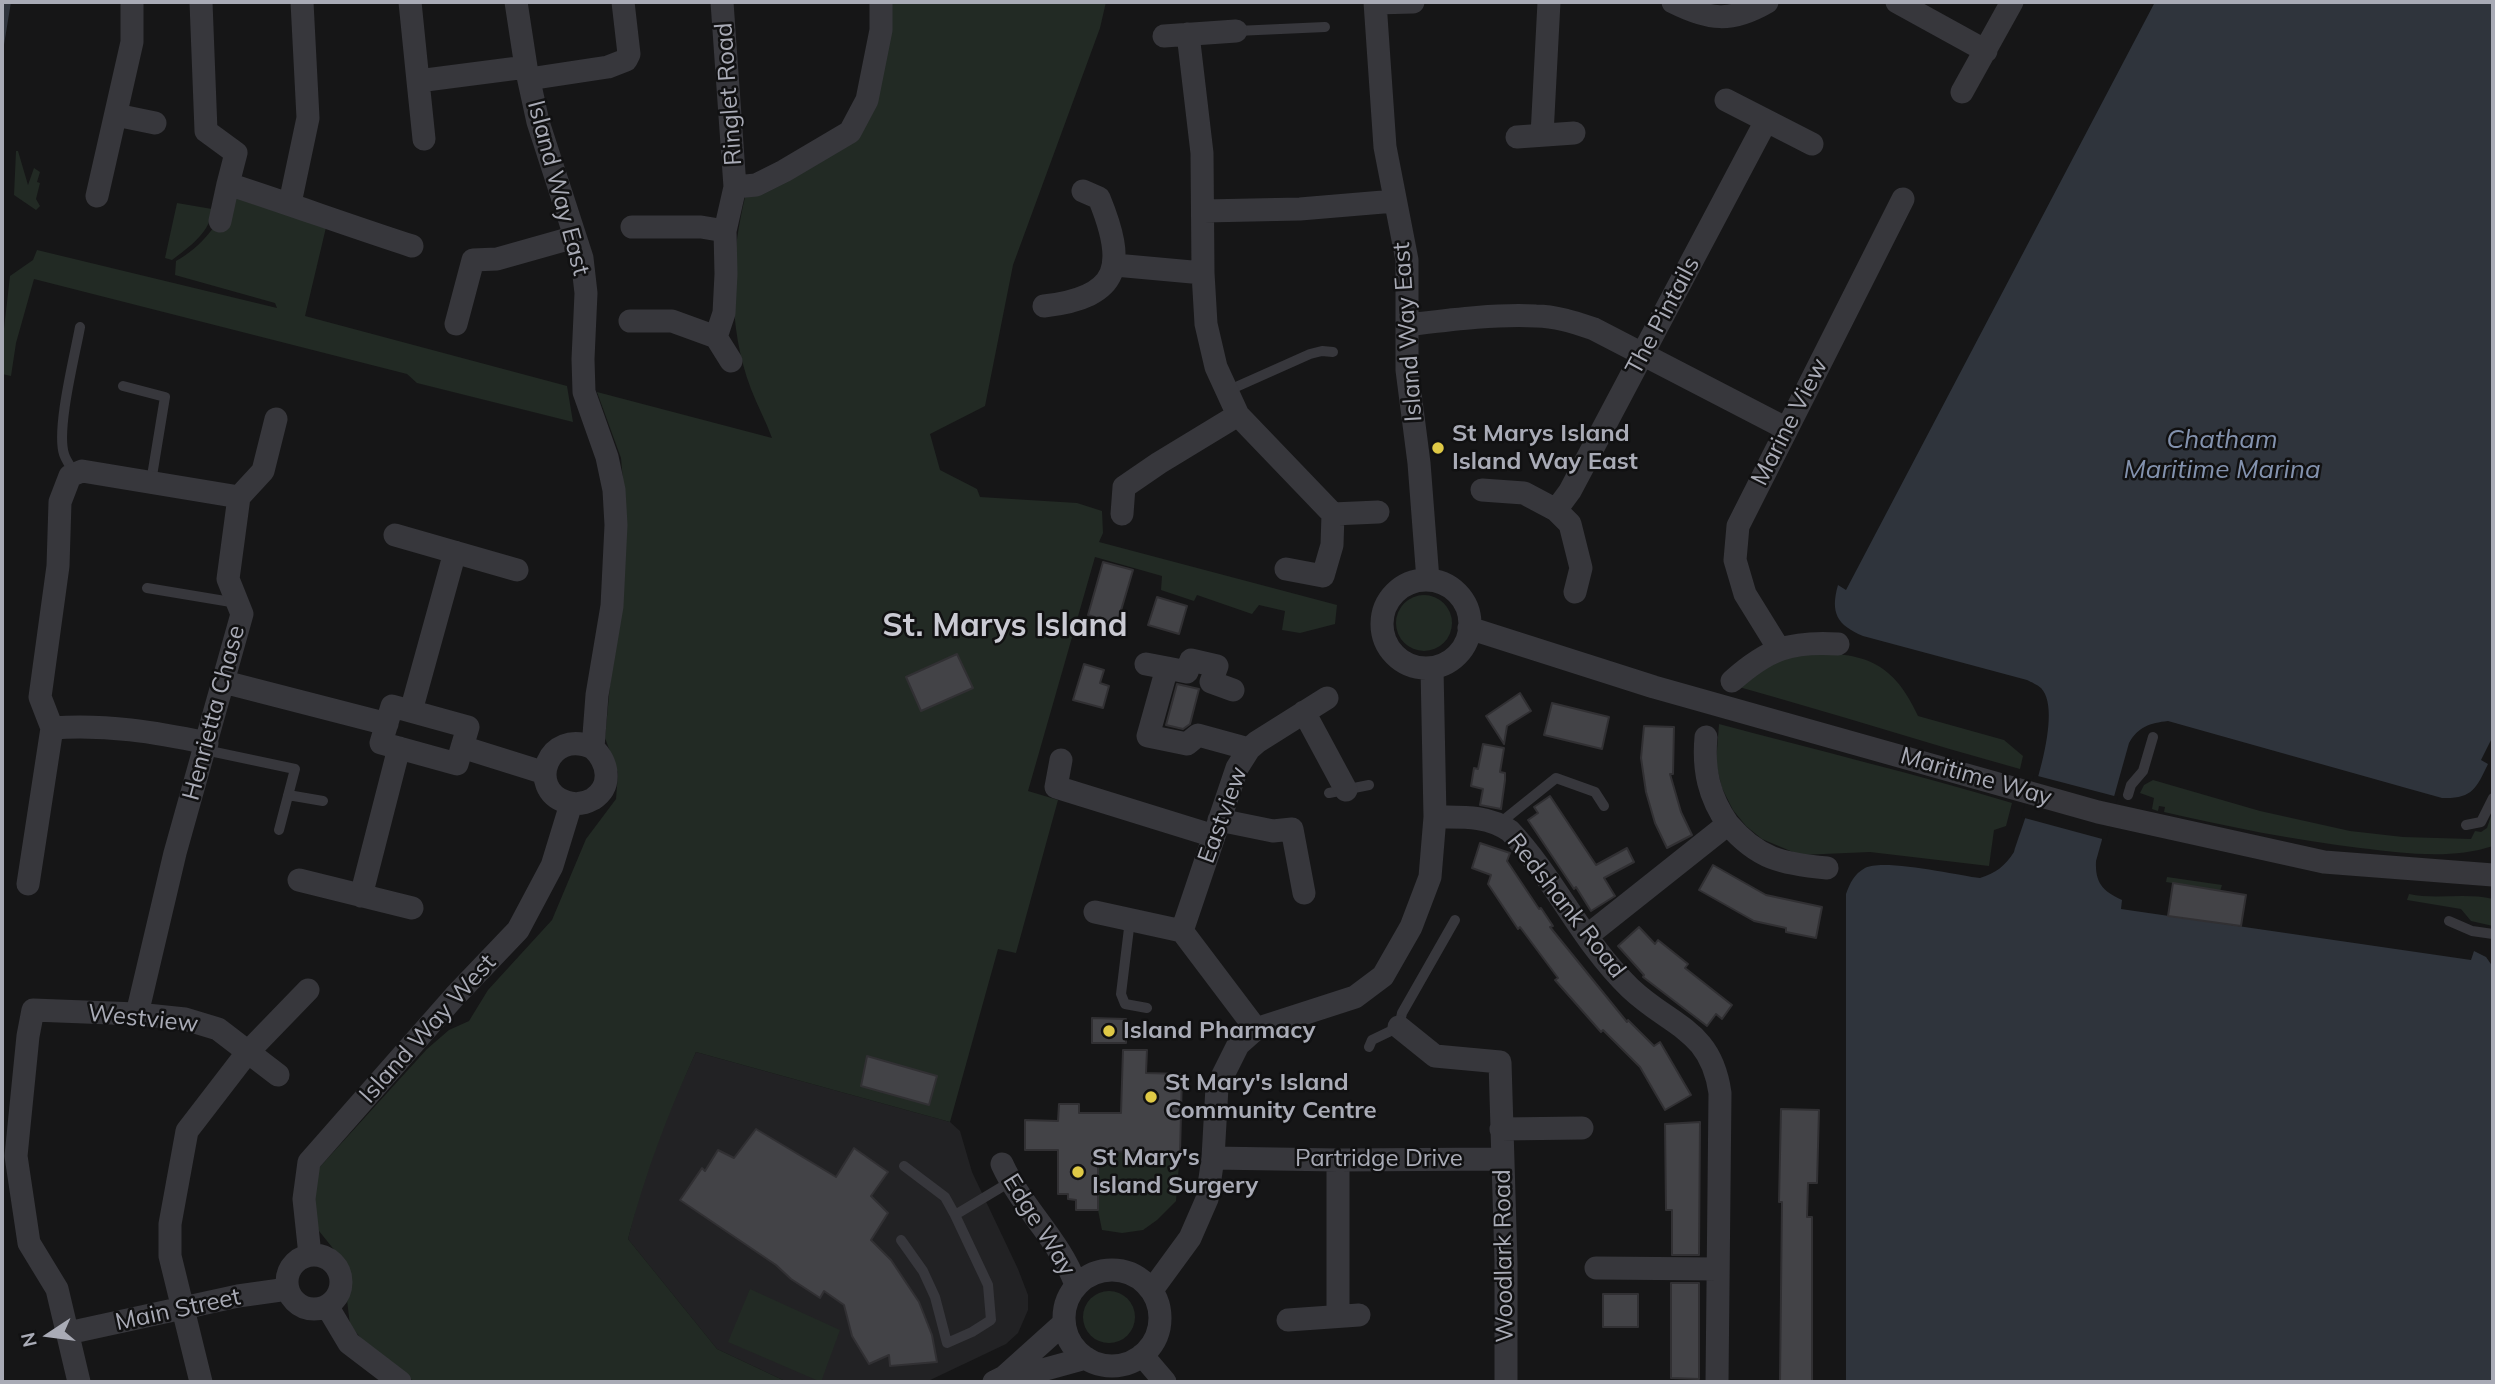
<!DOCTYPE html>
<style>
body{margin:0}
#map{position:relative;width:2495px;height:1384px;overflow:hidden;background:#161617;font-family:Mulish,sans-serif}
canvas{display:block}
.frame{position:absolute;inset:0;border:4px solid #a9abb6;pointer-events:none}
.north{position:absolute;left:14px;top:1300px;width:70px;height:70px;-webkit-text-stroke:5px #111112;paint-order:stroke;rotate:257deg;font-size:19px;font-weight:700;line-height:28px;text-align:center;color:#a9abb6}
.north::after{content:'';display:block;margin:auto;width:24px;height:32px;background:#a9abb6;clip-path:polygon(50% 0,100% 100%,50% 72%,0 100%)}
</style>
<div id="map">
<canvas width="2495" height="1384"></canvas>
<div class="frame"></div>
<div class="north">N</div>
</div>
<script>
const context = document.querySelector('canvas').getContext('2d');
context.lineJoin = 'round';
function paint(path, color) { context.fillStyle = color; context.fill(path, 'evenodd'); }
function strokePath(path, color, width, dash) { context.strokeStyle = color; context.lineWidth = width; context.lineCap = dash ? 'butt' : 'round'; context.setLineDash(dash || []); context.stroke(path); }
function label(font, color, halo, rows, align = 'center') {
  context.font = font + ' Mulish,sans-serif'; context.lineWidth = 5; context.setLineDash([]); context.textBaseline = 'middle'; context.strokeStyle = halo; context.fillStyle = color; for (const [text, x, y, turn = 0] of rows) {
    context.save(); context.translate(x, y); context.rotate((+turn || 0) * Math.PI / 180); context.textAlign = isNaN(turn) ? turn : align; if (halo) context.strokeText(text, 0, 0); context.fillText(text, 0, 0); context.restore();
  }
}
const built = new Path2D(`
 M 696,1052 L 950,1122 L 960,1131 L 972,1172 L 1018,1269 L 1028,1295 L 1028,1310 L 1018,1333 L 1006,1344 L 926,1382 L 787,1382 L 717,1349 L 628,1239 L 639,1195 L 667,1115 Z`);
const green = new Path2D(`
 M 891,2 L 1106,2 L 1100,28 L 1013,265 L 985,406 L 930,434 L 940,470 L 977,489 L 980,497 L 1077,503 L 1102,511 L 1103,533 L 1099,542 L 1337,605 L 1335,624 L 1300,633 L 1282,630 L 1285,611 L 1259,605 L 1252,614 L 1197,595 L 1194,601 L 1161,590 L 1162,576 L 1095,557 L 1028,791 L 1058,800 L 1016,953 L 998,949 L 950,1122 L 696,1052 C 668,1113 645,1174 628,1239 L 717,1349 L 787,1382 L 415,1382 L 369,1348 L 350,1325 L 347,1300 L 349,1279 L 344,1262 L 319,1231 L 313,1214 L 317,1170 L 427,1049 L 449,1030 L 469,1021 L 488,990 L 552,920 L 586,839 L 616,799 L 618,773 L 605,738 L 626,516 L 621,458 L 597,392 L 772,438 C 766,421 757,405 751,389 C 727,325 730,258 746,193 L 856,137 Z
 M 16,151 L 18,151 L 28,185 L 34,168 L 40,172 L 37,182 L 40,183 L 36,199 L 40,206 L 36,210 L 14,195 Z
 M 232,197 L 328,219 L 305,316 L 567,386 L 573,422 L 417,383 L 407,374 L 34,279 L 16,343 L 11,376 L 2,374 L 2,346 L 10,276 L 33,260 L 37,250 L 277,308 L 275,303 L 175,275 L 176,261 C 202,247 219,223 232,197 Z
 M 177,203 L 212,209 C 212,231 188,248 172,260 L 165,258 Z
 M1396 623a28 28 0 1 1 56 0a28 28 0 1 1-56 0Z
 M 1784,653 C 1849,653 1888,649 1918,716 L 2004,740 L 2023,756 L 2020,769 C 1926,743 1833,713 1739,687 Z
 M 1719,724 C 1817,750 1915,774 2012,803 L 2006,826 L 1994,830 L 1989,866 L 1870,852 L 1800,855 L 1762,839 L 1746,826 L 1733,810 L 1722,788 L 1716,764 Z
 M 2153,780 L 2260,811 L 2350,831 L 2403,837 L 2471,839 L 2475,831 L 2481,832 L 2487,828 L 2493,810 L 2493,846 C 2450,860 2404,853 2360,848 C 2294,840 2229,827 2164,812 L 2165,807 L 2159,806 L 2158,811 L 2152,809 L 2154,798 L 2140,793 L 2144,785 Z
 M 2167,877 L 2222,885 L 2220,891 L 2166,882 Z
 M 2409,894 C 2437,900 2465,892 2493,899 L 2493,926 L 2471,921 L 2461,909 L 2407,900 Z
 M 1098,1150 L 1180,1153 L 1176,1201 L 1157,1220 L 1143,1230 L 1122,1233 L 1102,1230 L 1098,1210 Z
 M 750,1289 L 840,1330 L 821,1382 L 728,1342 Z
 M1083 1317a26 26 0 1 1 52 0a26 26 0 1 1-52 0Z`);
const water = new Path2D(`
 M 2,2 L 11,2 L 2,57 Z
 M 2155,2 L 2493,2 L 2493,736 L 2481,760 L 2488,764 C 2476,789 2472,799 2442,798 L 2168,721 C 2150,723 2138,727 2129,743 L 2096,861 C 2095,882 2102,891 2122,900 L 2121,909 L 2471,960 L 2474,951 L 2486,957 L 2493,967 L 2493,1382 L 1846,1382 L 1846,894 C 1850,883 1854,874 1865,868 C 1882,858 1957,875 1980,878 C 1996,873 2005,866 2014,852 C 2024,820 2066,714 2041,688 C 2038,685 2031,682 2027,680 L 1863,636 C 1837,625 1830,613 1838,585 L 1846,590 Z`);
const pier = new Path2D(`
 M 2034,775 L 2118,797 L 2106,840 L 2021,817 Z`);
const building = new Path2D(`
 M 1103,562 L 1133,570 L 1117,624 L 1088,615 Z
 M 1157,597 L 1187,606 L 1179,634 L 1148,625 Z
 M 957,654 L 973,688 L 921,711 L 906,677 Z
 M 1084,664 L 1104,670 L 1100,683 L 1109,686 L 1103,708 L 1073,700 Z
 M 1177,684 L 1199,689 L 1190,724 L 1183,729 L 1166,725 Z
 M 1520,693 L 1531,711 L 1507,726 L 1504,744 L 1486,716 Z
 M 1552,703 L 1609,717 L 1602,749 L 1544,735 Z
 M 1644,726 L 1674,727 L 1673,774 L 1670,774 L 1681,812 L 1692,835 L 1667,848 L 1655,823 L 1646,792 L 1641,758 Z
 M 1483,744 L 1504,748 L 1500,772 L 1505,773 L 1505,780 L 1501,809 L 1480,805 L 1483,789 L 1471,786 L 1474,768 L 1478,769 Z
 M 1550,796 L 1596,865 L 1627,848 L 1634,862 L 1604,878 L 1615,896 L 1591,911 L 1576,887 L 1574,889 L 1528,820 L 1538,813 L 1534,807 Z
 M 1480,843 L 1510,853 L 1507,861 L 1539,909 L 1541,908 L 1553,926 L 1550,927 L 1627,1022 L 1628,1020 L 1654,1046 L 1660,1042 L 1691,1095 L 1665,1110 L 1640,1067 L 1603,1030 L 1601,1032 L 1555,980 L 1558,978 L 1520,927 L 1518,929 L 1488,884 L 1491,875 L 1472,868 Z
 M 1713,865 L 1766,895 L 1822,907 L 1816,938 L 1786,932 L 1786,928 L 1754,921 L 1699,890 Z
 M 2173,883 L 2246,895 L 2241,926 L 2168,916 Z
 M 1639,927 L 1655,944 L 1658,940 L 1688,964 L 1685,968 L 1732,1005 L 1722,1019 L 1716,1014 L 1707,1026 L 1643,977 L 1644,975 L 1618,946 Z
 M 1092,1018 L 1126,1019 L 1126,1043 L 1092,1043 Z
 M 1123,1050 L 1147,1050 L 1146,1073 L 1182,1074 L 1180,1153 L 1098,1151 L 1098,1210 L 1076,1210 L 1076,1200 L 1068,1199 L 1068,1194 L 1058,1194 L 1058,1150 L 1025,1150 L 1025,1120 L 1058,1121 L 1059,1104 L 1079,1104 L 1079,1113 L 1121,1113 Z
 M 867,1056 L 937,1076 L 929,1105 L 861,1086 Z
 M 1781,1109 L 1819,1110 L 1817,1183 L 1808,1183 L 1807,1217 L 1812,1217 L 1812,1382 L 1780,1382 L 1782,1202 L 1779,1202 Z
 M 1700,1122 L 1699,1255 L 1672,1255 L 1672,1210 L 1666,1210 L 1665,1124 Z
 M 756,1129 L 836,1177 L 854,1148 L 888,1172 L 871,1196 L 888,1213 L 871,1240 L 891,1260 L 919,1302 L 932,1335 L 937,1362 L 890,1366 L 889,1355 L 869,1364 L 852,1336 L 844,1305 L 824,1291 L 820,1298 L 791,1279 L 776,1265 L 680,1200 L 702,1168 L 705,1171 L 718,1150 L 734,1158 Z
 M 1671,1283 L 1699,1283 L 1699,1379 L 1671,1378 Z
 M 1603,1294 L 1638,1294 L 1638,1327 L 1603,1327 Z`);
const lane = new Path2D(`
 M 1236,31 L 1325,27
 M 123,386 L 165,397 L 151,482
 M 1227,391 L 1310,354 L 1322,351 L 1333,352
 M 75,474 C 72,468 66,461 64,454 C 56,429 75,355 80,327
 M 147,588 L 237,603
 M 205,750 L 295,769 L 279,830
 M 1329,793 L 1369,785
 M 288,795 L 323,801
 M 2128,795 L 2131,785 L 2143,771 L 2153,737
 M 1500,823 L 1556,778 L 1595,792 L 1604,806
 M 2466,825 L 2481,822 L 2493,798
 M 1130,920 L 1121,994 L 1125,1004 L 1147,1008
 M 2449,921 L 2472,931 L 2493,934
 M 1369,1047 L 1372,1040 L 1399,1027 L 1402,1013 L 1455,920
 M 904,1166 L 945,1197 L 955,1215
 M 901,1240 L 923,1271 L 935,1297 L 947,1343 L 972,1332 L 991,1320 L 988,1285 L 955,1215 L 1010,1182`);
const street = new Path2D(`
 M 201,2 L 206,131 L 236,153 L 228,184 C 290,204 350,226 412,246
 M 410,2 L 418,81 L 526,67
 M 516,2 L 526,67 L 538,122 L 582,258 L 586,293 L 583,359 L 584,392 L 607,457 L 614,490 L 616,525 L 612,606 L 597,695 L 593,748 C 608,762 613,786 593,799 C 584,804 575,805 566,802 C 526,789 548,727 593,748
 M 1375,2 L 1385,147 L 1407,260 L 1407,370 L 1419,463 L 1428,580
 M 1673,2 C 1709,20 1731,23 1767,2
 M 1897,2 L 1986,51
 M 1375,3 L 1413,2
 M 1188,34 L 1202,153 L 1203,273 L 1206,324 L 1216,367 L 1238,415 L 1333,514 L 1378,512
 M 1164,36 L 1236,31
 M 529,79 L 608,67 L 626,60 L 629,54 L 623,2
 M 418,81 L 424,139
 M 1962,92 L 2012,2
 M 1726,100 L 1812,144
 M 116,115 L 155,123
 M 1542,135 L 1549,2
 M 1517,137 L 1574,133
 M 735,187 L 756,185 L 784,171 L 850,132 L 867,100 L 881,30 L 881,2
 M 97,196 L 132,42 L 132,2
 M 290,203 L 308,118 L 302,2
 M 1204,211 L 1300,209 L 1395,201
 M 220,221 L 228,184
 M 632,227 L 701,227 L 725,231
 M 1115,265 L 1203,273
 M 1044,306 C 1122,297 1126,264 1099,198 L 1083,191
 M 630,321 L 672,321 L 716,337 L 731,361
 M 456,324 L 473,260 L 497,259 L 575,237
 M 1407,325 C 1449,320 1493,314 1536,316 C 1556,316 1576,323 1594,329 L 1787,429
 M 716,337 L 724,313 L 726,274 L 725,231 L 735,187 L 722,2
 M 1482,490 L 1524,493 L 1556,510 L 1570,524 L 1581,568 L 1575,592
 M 1556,510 L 1570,491 L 1766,121
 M 1122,514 L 1124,487 L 1159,463 L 1238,415
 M 395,535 L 517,570
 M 1286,569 L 1323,576 L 1332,545 L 1333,514
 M1382 624a44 44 0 1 1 88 0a44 44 0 1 1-88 0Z
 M 1469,628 L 1654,687 L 2098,812 L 2324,862 L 2493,875
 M 1779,649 L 1745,594 L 1735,560 L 1738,526 L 1903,199
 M 1146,664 L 1167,668
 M 1732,681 C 1768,649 1790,641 1838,644
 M 224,682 L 387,724
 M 1233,690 L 1211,682 L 1217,666 L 1191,660 L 1187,672 L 1167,668 L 1148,736 L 1187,744 L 1198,735 L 1249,749
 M 392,706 L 468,727 L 457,764 L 381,743 Z
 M 411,711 L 455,552
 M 1304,712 L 1346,790
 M 52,728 C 106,724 155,732 207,743
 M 462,747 L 545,773
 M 1061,760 L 1056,787 L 1214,836
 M 1435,817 C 1462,817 1488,815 1510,831 C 1555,879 1582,942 1630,988 C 1671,1027 1711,1029 1720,1093 L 1717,1382
 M 1219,820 L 1273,831 L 1292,829 L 1304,893
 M 1728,824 C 1758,859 1782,864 1827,868
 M 299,880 L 412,908
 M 28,884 L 52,728 L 40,697 L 58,566 L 60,502 L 70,476 L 82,471 L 239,497
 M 361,896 L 399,748
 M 1095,912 L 1182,931 L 1256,1029
 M 1182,931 L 1237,768 L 1249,749 L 1257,742 L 1327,698
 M 1587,936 L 1728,824 C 1709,797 1703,770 1706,737
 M 137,1014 L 175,853 L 242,614 L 228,579 L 239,497 L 263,471 L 276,419
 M 1399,1027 L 1435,1056 L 1500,1062 L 1506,1262 L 1506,1382
 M 1501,1129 L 1582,1128
 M 1213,1158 L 1338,1160 L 1502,1159
 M 1338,1160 L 1338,1315
 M 1002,1164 C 1022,1208 1060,1240 1076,1285
 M 310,1255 L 304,1199 L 309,1162 L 455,996 L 518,930 L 552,866 L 571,804
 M287 1282a27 27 0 1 1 54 0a27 27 0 1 1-54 0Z
 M 1596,1268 L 1718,1269
 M1064 1318a48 48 0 1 1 96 0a48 48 0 1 1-96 0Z
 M 1152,1290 L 1190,1238 L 1207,1199 L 1213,1158 L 1217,1087 L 1238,1045 L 1256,1029 L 1355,997 L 1383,976 L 1411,927 L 1430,877 L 1435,817 L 1432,668
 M 327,1306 L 349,1343 L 400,1382
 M 1288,1320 L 1359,1315
 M 68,1333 L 238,1296 L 288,1289
 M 1142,1355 L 1165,1382
 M 1004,1377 L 1064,1323
 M 79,1382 L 57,1289 L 29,1243 L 16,1156 L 28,1036 L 33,1010 L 137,1014 L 185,1019 L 218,1029 L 278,1075
 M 201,1382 L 170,1256 L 170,1224 L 187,1131 L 247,1053 L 308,990
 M 994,1382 L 1004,1377 L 1024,1375 L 1086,1358`);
const markers = [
 [1438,448,7,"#dfc946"],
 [1109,1031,7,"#dfc946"],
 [1151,1097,7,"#dfc946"],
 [1078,1172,7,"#dfc946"]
];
const streetNames = [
 ["Ringlet Road",729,94,-94],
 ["Island Way East",558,188,75],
 ["The Pintails",1663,316,-62],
 ["Island Way East",1408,332,-94],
 ["Marine View",1790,422,-63],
 ["Henrietta Chase",214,713,-75],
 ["Maritime Way",1976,777,16],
 ["Eastview",1223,815,-70],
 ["Redshank Road",1566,906,52],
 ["Westview",143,1019,6],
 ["Island Way West",428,1029,-48],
 ["Partridge Drive",1379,1159],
 ["Edge Way",1039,1225,58],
 ["Woodlark Road",1504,1256,-91],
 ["Main Street",178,1310,-12]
];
const poiNames = [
 ["St Marys Island",1452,434],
 ["Island Way East",1452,462],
 ["Island Pharmacy",1123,1031],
 ["St Mary's Island",1165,1083],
 ["Community Centre",1165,1111],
 ["St Mary's",1092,1158],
 ["Island Surgery",1092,1186]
];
const waterNames = [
 ["Chatham",2222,440],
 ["Maritime Marina",2222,470]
];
const districtNames = [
 ["St. Marys Island",1005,626]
];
paint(built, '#222224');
paint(green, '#222a24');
paint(water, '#2f343c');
paint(pier, '#161617');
paint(building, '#434347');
strokePath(building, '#313033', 2);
strokePath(lane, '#37373c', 10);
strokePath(street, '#37373c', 23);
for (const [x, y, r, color] of markers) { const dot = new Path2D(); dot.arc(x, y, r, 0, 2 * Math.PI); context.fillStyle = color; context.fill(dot); strokePath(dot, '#111112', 2.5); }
label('24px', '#a9abb6', '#111112', streetNames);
label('bold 24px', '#a9abb6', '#111112', poiNames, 'left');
label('italic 26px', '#8392ae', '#111112', waterNames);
label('bold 32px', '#cacad3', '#111112', districtNames);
</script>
